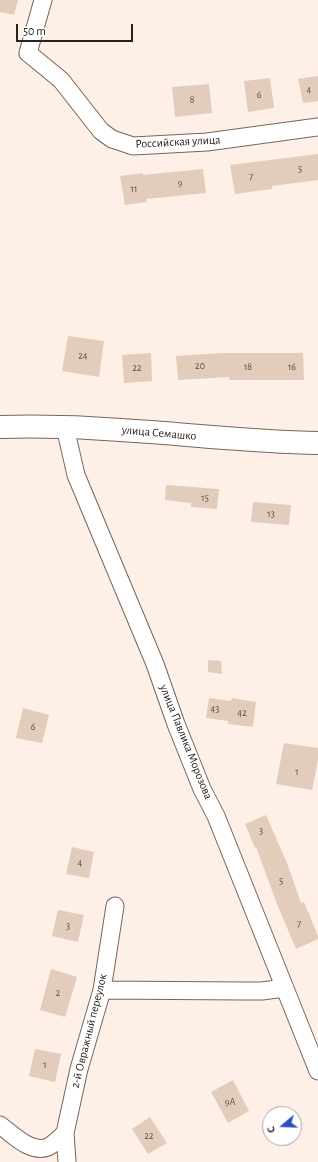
<!DOCTYPE html>
<meta charset="utf-8">
<style>
body{margin:0}
#map{position:relative;width:318px;height:1162px;overflow:hidden;background:#fef0e7;font-family:"Alegreya Sans",sans-serif}
canvas{display:block}
.north{position:absolute;left:262px;top:1106px;width:40px;height:40px;box-sizing:border-box;background:#fff;border:1px solid #a9a6a4;border-radius:50%;rotate:251deg;font-size:11px;font-weight:700;line-height:16px;text-align:center;color:#29211c}
.north::after{content:'';display:block;margin:auto;width:14px;height:18px;background:#2f50c0;clip-path:polygon(50% 0,100% 100%,50% 72%,0 100%)}
.scale{position:absolute;left:16px;top:24px;width:117px;height:18px;box-sizing:border-box;border:2px solid #29211c;border-top:0;padding-left:5px;font-size:12px;line-height:14px;white-space:nowrap;color:#29211c;-webkit-text-stroke:3px #fff;paint-order:stroke}
</style>
<div id="map">
<canvas width="318" height="1162"></canvas>
<div class="north">С</div>
<div class="scale">50 m</div>
</div>
<script>
const context = document.querySelector('canvas').getContext('2d');
context.lineJoin = 'round';
function paint(path, color) { context.fillStyle = color; context.fill(path, 'evenodd'); }
function strokePath(path, color, width, dash) { context.strokeStyle = color; context.lineWidth = width; context.lineCap = dash ? 'butt' : 'round'; context.setLineDash(dash || []); context.stroke(path); }
function label(font, color, halo, rows, align = 'center') {
  context.font = font + ' "Alegreya Sans",sans-serif'; context.lineWidth = 3; context.setLineDash([]); context.textBaseline = 'middle'; context.strokeStyle = halo; context.fillStyle = color; for (const [text, x, y, turn = 0] of rows) {
    context.save(); context.translate(x, y); context.rotate((+turn || 0) * Math.PI / 180); context.textAlign = isNaN(turn) ? turn : align; if (halo) context.strokeText(text, 0, 0); context.fillText(text, 0, 0); context.restore();
  }
}
const building = new Path2D(`
 M 0,0 L 18,0 L 14,15 L 0,12 Z
 M 318,76 L 318,101 L 303,103 L 298,79 Z
 M 270,78 L 274,108 L 248,112 L 244,81 Z
 M 209,84 L 212,113 L 175,117 L 172,87 Z
 M 318,154 L 318,180 L 272,186 L 272,189 L 235,194 L 230,165 Z
 M 203,169 L 206,193 L 146,199 L 147,202 L 125,205 L 120,176 L 143,173 L 143,175 Z
 M 68,336 L 104,341 L 99,377 L 62,371 Z
 M 151,353 L 152,381 L 124,383 L 122,355 Z
 M 223,353 L 303,353 L 304,380 L 229,380 L 229,377 L 178,380 L 176,356 Z
 M 166,485 L 219,489 L 217,509 L 191,507 L 191,503 L 165,500 Z
 M 253,502 L 291,505 L 289,525 L 251,522 Z
 M 208,660 L 221,661 L 222,674 L 208,672 Z
 M 209,698 L 231,701 L 232,698 L 256,702 L 253,727 L 228,724 L 228,721 L 206,718 Z
 M 23,708 L 49,715 L 42,743 L 16,738 Z
 M 284,743 L 318,748 L 318,760 L 312,790 L 276,784 Z
 M 266,815 L 287,863 L 301,903 L 304,902 L 318,936 L 318,939 L 296,949 L 277,904 L 256,847 L 255,848 L 245,824 Z
 M 72,847 L 94,852 L 89,878 L 66,874 Z
 M 58,910 L 84,915 L 78,942 L 52,936 Z
 M 51,969 L 77,977 L 65,1017 L 40,1010 Z
 M 35,1049 L 61,1054 L 55,1082 L 29,1076 Z
 M 233,1080 L 249,1111 L 228,1123 L 211,1092 Z
 M 150,1117 L 167,1143 L 148,1154 L 132,1129 Z`);
const minor = new Path2D(`
 M 43,0 L 28,53 L 61,80 L 101,131 L 112,139 L 133,146 L 207,142 L 318,127
 M 65,427 L 76,475 L 155,664 L 176,724 L 202,789 L 216,816 L 318,1071
 M 102,990 L 245,991 L 262,991 L 285,988
 M 0,1125 C 12,1134 31,1154 48,1147 C 54,1144 60,1138 65,1133
 M 67,1162 L 65,1133 L 79,1069 L 102,990 L 115,906`);
const secondary = new Path2D(`
 M 0,427 C 40,426 81,427 121,430 C 187,434 252,442 318,443`);
const numberNames = [
 ["4",309,90],
 ["6",259,95],
 ["8",192,100],
 ["5",300,169],
 ["7",251,177],
 ["9",180,183],
 ["11",134,189],
 ["24",83,356],
 ["20",200,366],
 ["18",248,367],
 ["16",292,367],
 ["22",137,368],
 ["15",205,498],
 ["13",271,514],
 ["43",215,709],
 ["42",242,713],
 ["6",33,727],
 ["1",297,772],
 ["3",261,831],
 ["4",80,863],
 ["5",281,881],
 ["7",299,924],
 ["3",68,926],
 ["2",58,993],
 ["1",45,1065],
 ["9А",230,1102],
 ["22",149,1136]
];
const streetNames = [
 ["Российская улица",178,142,-3],
 ["улица Семашко",159,433,5],
 ["улица Павлика Морозова",186,742,68],
 ["2-й Овражный переулок",89,1031,-76]
];
paint(building, '#e2ccbc');
strokePath(minor, '#786557', 19);
strokePath(secondary, '#786557', 24);
strokePath(minor, '#fff', 17);
strokePath(secondary, '#fff', 22);
label('10px', '#574c44', null, numberNames);
label('12px', '#29211c', '#fff', streetNames);
</script>
